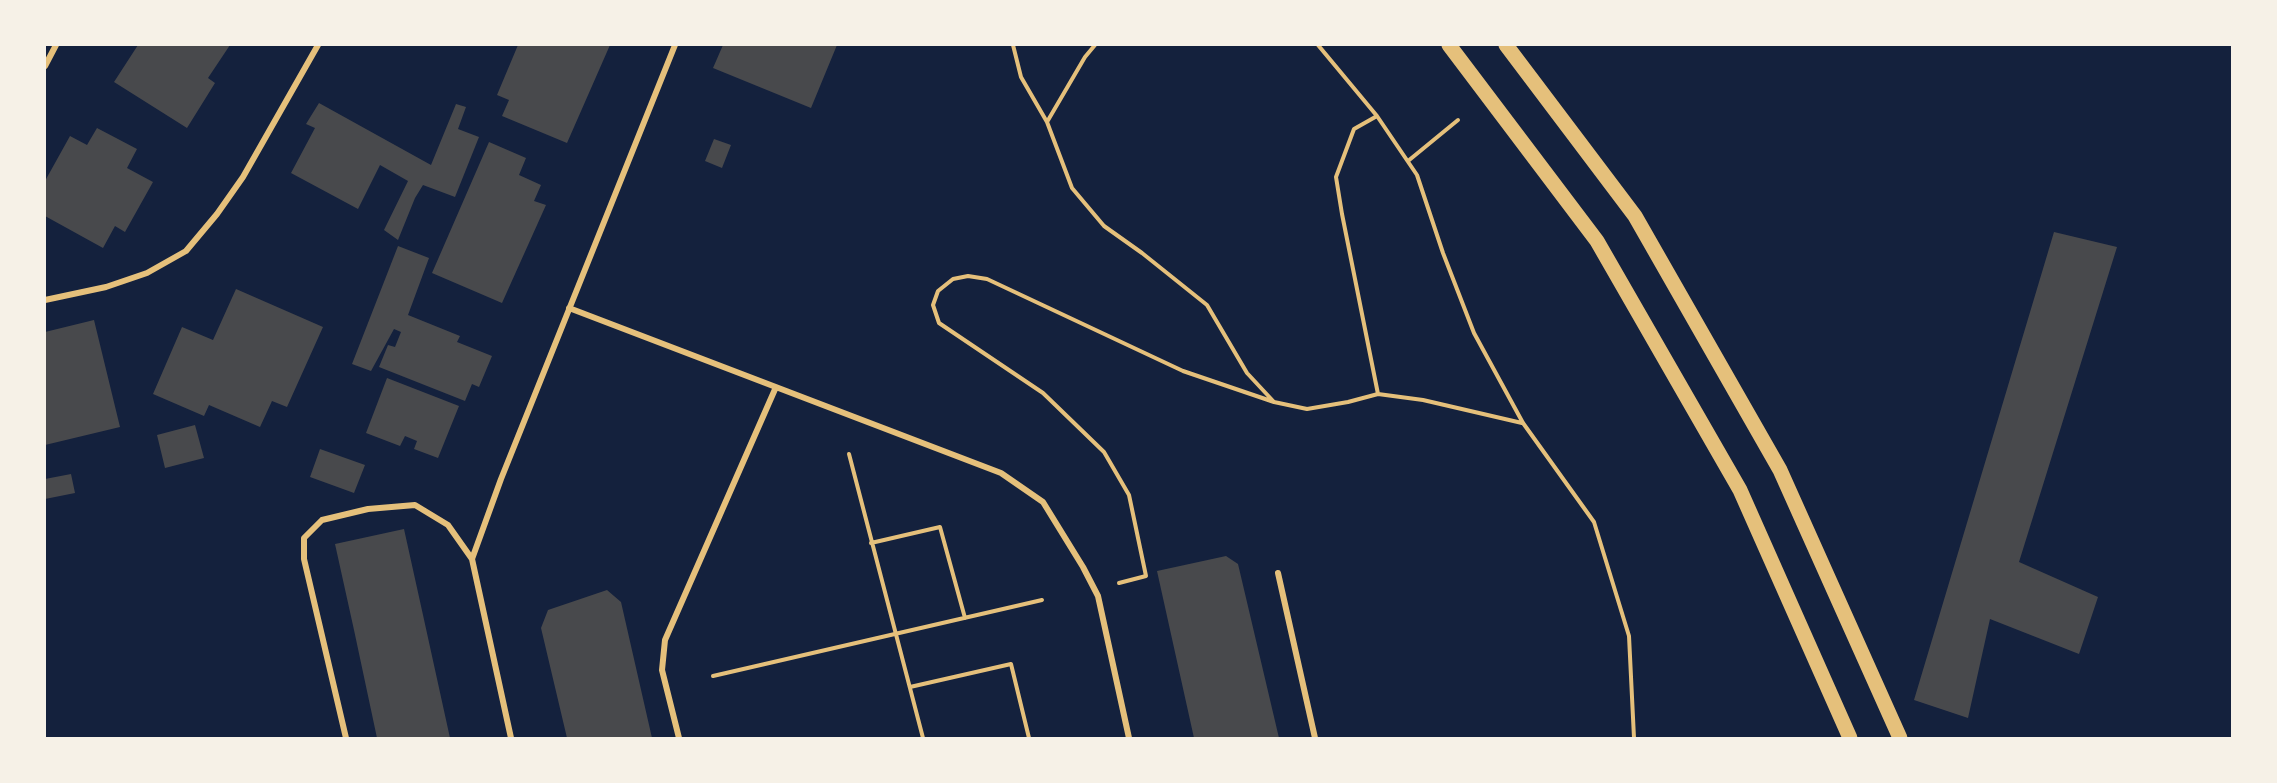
<!DOCTYPE html>
<style>
body{margin:0}
#map{position:relative;width:2277px;height:783px;overflow:hidden;background:#14213d;font-family:Helvetica,sans-serif}
canvas{display:block}
.frame{position:absolute;inset:0;border:46px solid #f6f1e7;pointer-events:none}
</style>
<div id="map">
<canvas width="2277" height="783"></canvas>
<div class="frame"></div>
</div>
<script>
const context = document.querySelector('canvas').getContext('2d');
context.lineJoin = 'round';
function paint(path, color) { context.fillStyle = color; context.fill(path, 'evenodd'); }
function strokePath(path, color, width, dash) { context.strokeStyle = color; context.lineWidth = width; context.lineCap = dash ? 'butt' : 'round'; context.setLineDash(dash || []); context.stroke(path); }
const building = new Path2D(`
 M 138,45 L 230,45 L 208,78 L 215,83 L 187,128 L 114,82 Z
 M 518,45 L 610,45 L 567,143 L 502,116 L 509,100 L 497,95 Z
 M 723,45 L 837,45 L 811,108 L 713,68 Z
 M 319,103 L 431,165 L 456,104 L 466,107 L 458,129 L 479,137 L 455,197 L 423,185 L 415,198 L 398,240 L 384,230 L 408,181 L 380,165 L 358,209 L 291,173 L 315,128 L 306,124 Z
 M 97,128 L 137,149 L 127,168 L 153,182 L 125,232 L 115,226 L 103,248 L 45,216 L 45,181 L 70,136 L 87,145 Z
 M 714,139 L 731,145 L 722,168 L 705,161 Z
 M 489,142 L 526,158 L 519,175 L 541,185 L 534,201 L 546,205 L 502,303 L 432,273 Z
 M 2054,232 L 2117,247 L 2019,562 L 2098,597 L 2079,654 L 1990,619 L 1968,718 L 1914,700 Z
 M 398,246 L 429,258 L 408,315 L 460,336 L 457,342 L 492,356 L 479,387 L 472,384 L 465,401 L 379,367 L 388,345 L 395,347 L 401,332 L 394,329 L 371,371 L 352,364 Z
 M 236,289 L 323,327 L 287,407 L 272,401 L 260,427 L 209,405 L 204,416 L 153,394 L 182,327 L 213,340 Z
 M 94,320 L 120,427 L 45,445 L 45,332 Z
 M 387,378 L 459,406 L 438,458 L 414,449 L 417,441 L 405,436 L 400,446 L 366,433 Z
 M 195,425 L 204,458 L 165,468 L 157,435 Z
 M 320,449 L 365,465 L 354,493 L 310,477 Z
 M 71,474 L 75,493 L 45,499 L 45,479 Z
 M 404,529 L 423,615 L 450,738 L 377,738 L 354,630 L 335,544 Z
 M 1226,556 L 1238,564 L 1279,738 L 1194,738 L 1157,571 Z
 M 607,590 L 621,602 L 652,738 L 567,738 L 541,628 L 548,610 Z`);
const path = new Path2D(`
 M 1013,45 L 1021,77 L 1047,122 L 1072,188 L 1104,226 L 1142,253 L 1207,305 L 1247,373 L 1274,402 L 1307,409 L 1348,402 L 1378,394 L 1423,400 L 1522,423
 M 1318,45 L 1377,116 L 1417,175 L 1443,253 L 1474,333 L 1523,423 L 1594,522 L 1629,636 L 1634,738
 M 1377,116 L 1354,129 L 1336,177 L 1342,214 L 1378,394
 M 1047,122 L 1085,57 L 1095,45
 M 1408,161 L 1458,120
 M 849,454 L 923,738
 M 871,543 L 940,527 L 965,618
 M 1119,583 L 1146,576 L 1129,495 L 1104,452 L 1043,393 L 939,323 L 933,305 L 938,291 L 953,279 L 968,276 L 987,279 L 1183,371 L 1274,402
 M 713,676 L 1042,600
 M 910,687 L 1011,664 L 1029,738`);
const minor = new Path2D(`
 M 45,66 L 56,45
 M 45,300 L 106,287 L 147,273 L 186,251 L 217,214 L 243,177 L 318,45
 M 569,308 L 1001,473 L 1043,502 L 1083,567 L 1098,596 L 1129,738
 M 1278,573 L 1315,738
 M 346,738 L 304,559 L 304,538 L 322,520 L 368,509 L 415,505 L 448,525 L 472,559
 M 511,738 L 472,559 L 501,479 L 675,45
 M 679,738 L 662,670 L 665,640 L 776,387`);
const primary = new Path2D(`
 M 1449,45 L 1597,241 L 1740,490 L 1850,738
 M 1506,45 L 1635,216 L 1780,470 L 1900,738`);
paint(building, '#48494c');
strokePath(path, '#e5c07b', 4);
strokePath(minor, '#e5c07b', 6);
strokePath(primary, '#e5c07b', 15);
</script>
